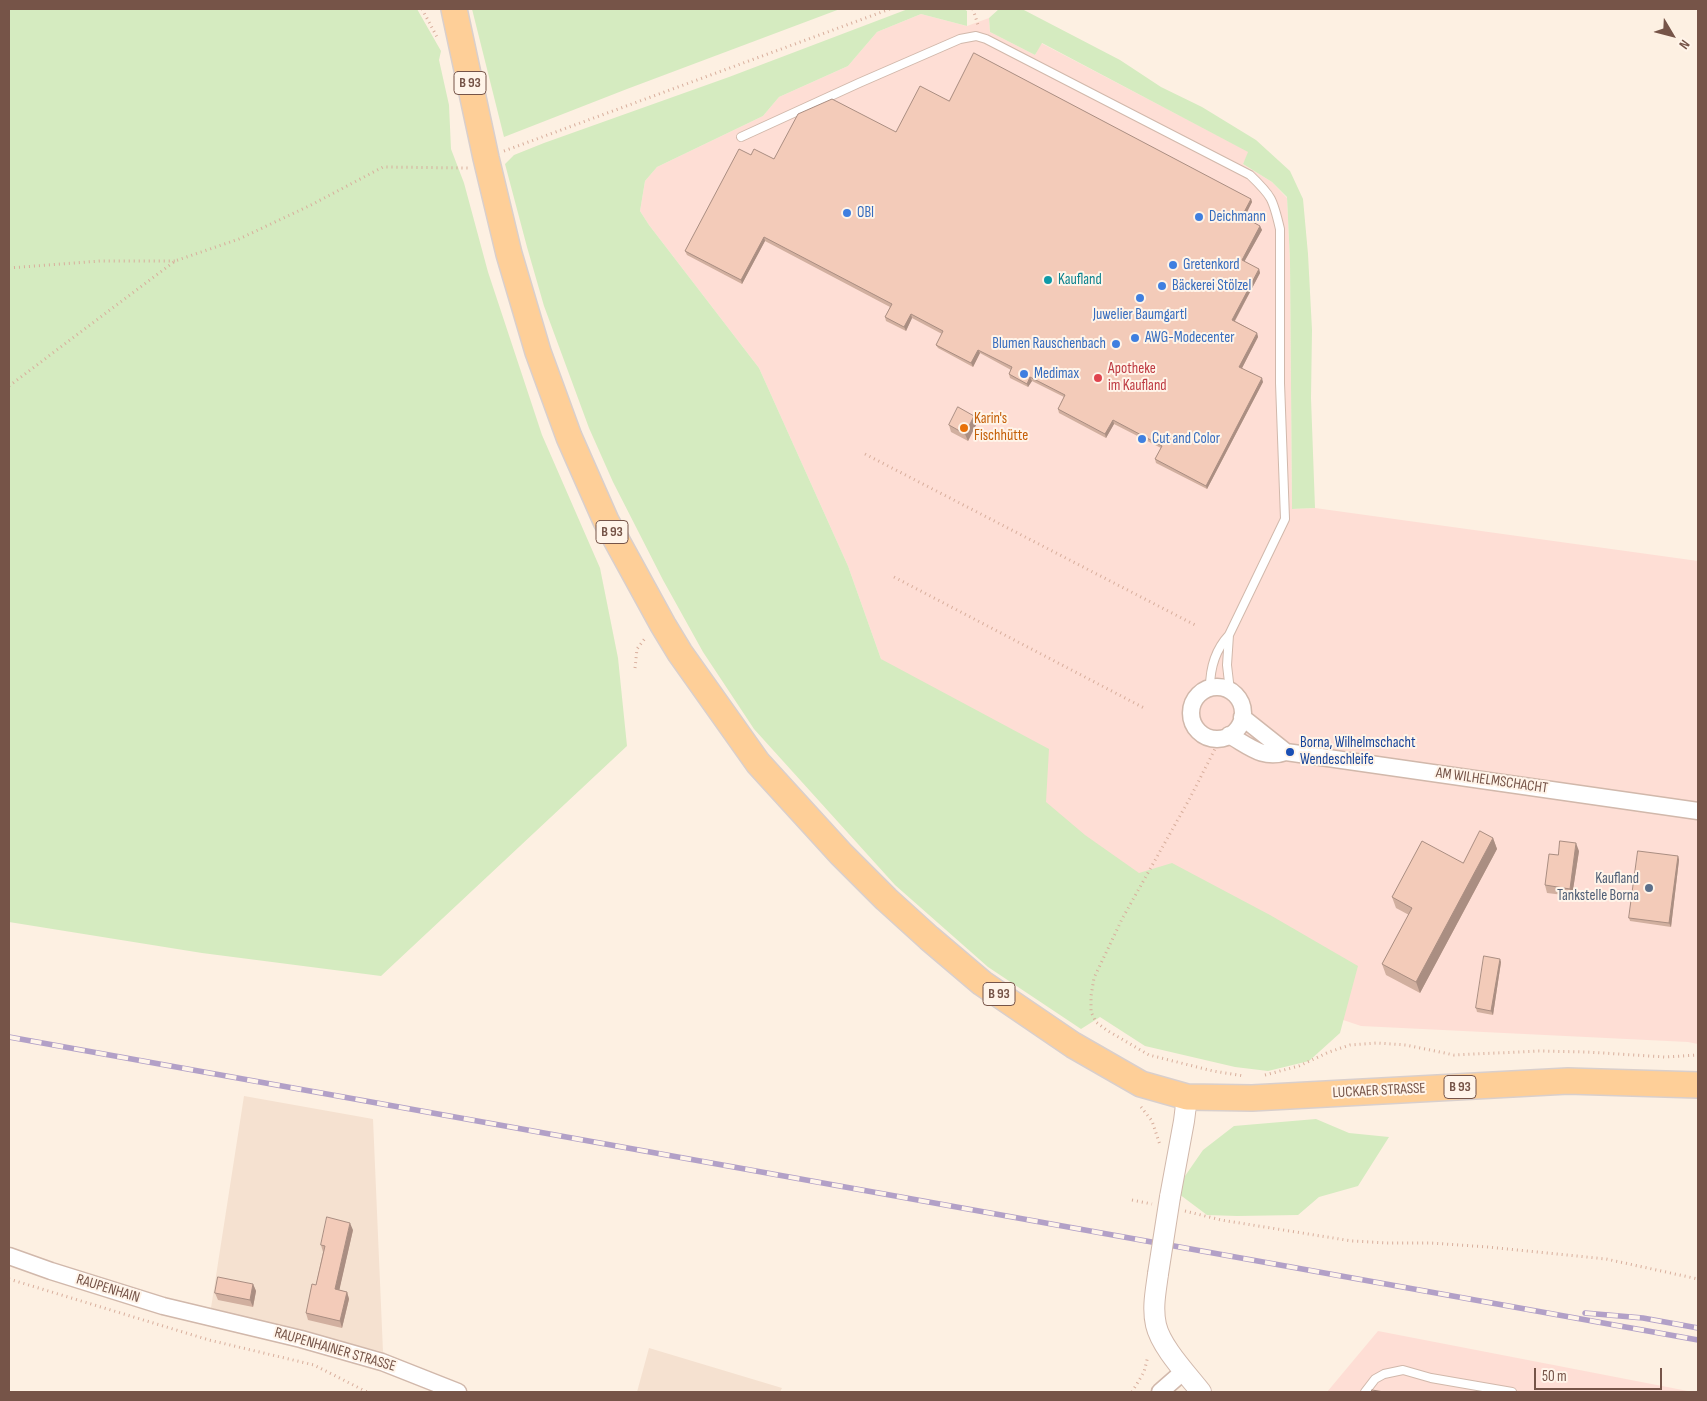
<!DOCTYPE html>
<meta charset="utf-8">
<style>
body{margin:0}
#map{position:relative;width:1707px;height:1401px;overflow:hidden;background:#fdf0e2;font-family:"Sofia Sans Condensed",sans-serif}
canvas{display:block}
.frame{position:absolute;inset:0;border:10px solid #765448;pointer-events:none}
.north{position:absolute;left:1647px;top:10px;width:50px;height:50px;-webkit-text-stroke:4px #fff4e9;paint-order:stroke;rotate:127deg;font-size:14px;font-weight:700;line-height:20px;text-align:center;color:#765448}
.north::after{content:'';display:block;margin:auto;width:18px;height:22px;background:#765448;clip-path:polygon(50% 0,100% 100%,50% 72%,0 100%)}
.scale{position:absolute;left:1534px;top:1368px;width:128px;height:22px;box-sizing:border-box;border:2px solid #765448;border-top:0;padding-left:6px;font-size:15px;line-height:18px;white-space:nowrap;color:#765448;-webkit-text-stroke:4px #fff4e9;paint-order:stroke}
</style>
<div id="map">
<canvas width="1707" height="1401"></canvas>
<div class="frame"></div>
<div class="north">N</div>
<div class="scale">50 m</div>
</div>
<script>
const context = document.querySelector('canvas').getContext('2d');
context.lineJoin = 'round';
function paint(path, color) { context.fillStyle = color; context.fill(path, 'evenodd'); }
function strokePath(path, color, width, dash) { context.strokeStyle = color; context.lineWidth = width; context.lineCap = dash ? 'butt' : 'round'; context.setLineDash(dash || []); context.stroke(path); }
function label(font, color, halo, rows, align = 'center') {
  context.font = font + ' "Sofia Sans Condensed",sans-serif'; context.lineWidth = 4; context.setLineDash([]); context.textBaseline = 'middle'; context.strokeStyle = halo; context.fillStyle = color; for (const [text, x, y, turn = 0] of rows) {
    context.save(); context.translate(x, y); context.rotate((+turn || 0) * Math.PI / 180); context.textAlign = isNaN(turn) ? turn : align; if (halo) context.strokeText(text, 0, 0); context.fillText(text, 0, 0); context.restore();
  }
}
const residential = new Path2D(`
 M 244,1096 L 373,1119 L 383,1352 L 211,1308 Z
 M 649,1348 L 782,1388 L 780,1392 L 637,1392 Z`);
const commercial = new Path2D(`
 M 921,14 L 967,26 L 989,18 L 990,32 L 1035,55 L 1041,43 L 1249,152 L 1243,164 L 1272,182 L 1287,198 L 1290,262 L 1292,509 L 1315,508 L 1698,561 L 1698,1044 L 1688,1042 L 1361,1026 L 1174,963 L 881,659 L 848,566 L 759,368 L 649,225 L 640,211 L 645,181 L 657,167 L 763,116 L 779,97 L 848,66 L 877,32 Z
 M 1378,1331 L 1693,1392 L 1327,1392 Z`);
const green = new Path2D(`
 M 9,9 L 417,9 L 441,51 L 439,60 L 449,105 L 451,149 L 464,183 L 488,272 L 542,435 L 600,568 L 618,658 L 627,746 L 381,976 L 202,953 L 9,922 Z
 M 472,9 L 840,9 L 627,89 L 504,137 Z
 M 908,9 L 964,9 L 967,11 L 967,26 L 921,14 L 877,32 L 848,66 L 779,97 L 763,116 L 657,167 L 645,181 L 640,211 L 649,225 L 759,368 L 848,566 L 881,659 L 1049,749 L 1046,802 L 1085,835 L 1139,873 L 1172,863 L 1270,915 L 1358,966 L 1340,1033 L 1309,1061 L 1268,1071 L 1235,1067 L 1145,1046 L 1100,1017 L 1081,1029 L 988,967 L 895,885 L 754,729 L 703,652 L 663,580 L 613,482 L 589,428 L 544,306 L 527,247 L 505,164 L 514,155 L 544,143 L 729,77 Z
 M 999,9 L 1022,9 L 1120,60 L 1161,87 L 1202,107 L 1256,140 L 1290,171 L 1303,199 L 1308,254 L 1312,330 L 1311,398 L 1315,508 L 1292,509 L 1290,262 L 1287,197 L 1272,182 L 1243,164 L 1248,152 L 1042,43 L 1035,55 L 990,32 L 989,18 Z
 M 1316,1119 L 1349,1133 L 1389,1137 L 1358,1186 L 1319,1197 L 1298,1215 L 1237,1216 L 1207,1215 L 1179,1194 L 1185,1176 L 1203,1150 L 1234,1126 Z`);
const path = new Path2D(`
 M 422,9 L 437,37
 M 973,9 L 978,25
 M 504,151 L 890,9
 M 9,268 L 100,261 L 175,261
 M 9,386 L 175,261 L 239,239 L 311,205 L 383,167 L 468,168
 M 865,454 L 1197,626
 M 894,577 L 1146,709
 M 635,668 L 637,649 L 646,637
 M 1217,745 L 1190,798 L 1122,919 L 1094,978 L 1091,996 L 1091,1012 L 1096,1022 L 1108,1031 L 1149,1055 L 1213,1071 L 1244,1076
 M 1265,1075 L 1299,1066 L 1329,1052 L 1350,1045 L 1377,1043 L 1406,1045 L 1454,1055 L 1539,1051 L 1587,1052 L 1665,1057 L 1698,1055
 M 1141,1107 L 1152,1121 L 1160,1145
 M 1132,1200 L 1152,1204
 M 1185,1211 L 1221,1220 L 1352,1241 L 1388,1243 L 1431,1243 L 1488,1247 L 1606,1259 L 1698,1279
 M 9,1279 L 209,1340 L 314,1365 L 367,1392
 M 1132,1392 L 1144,1372 L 1148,1356`);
const service = new Path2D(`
 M 741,137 L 859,83 L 960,39 L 976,36 L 986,39 L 1250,175 C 1272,196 1273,199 1280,229 L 1280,383 L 1285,519 L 1229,635 C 1215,650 1210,667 1210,688
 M 1229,635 L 1227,665 L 1230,691
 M 1365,1392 L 1375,1379 L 1384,1374 L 1403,1370 L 1431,1378 L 1512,1392`);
const minor = new Path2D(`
 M1191 713a26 26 0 1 1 52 0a26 26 0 1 1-52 0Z
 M 1242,717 L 1286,752
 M 1229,735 C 1249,746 1263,760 1286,752 L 1698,811
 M 9,1256 L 51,1271 L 163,1306 L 301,1339 L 382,1362 L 458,1392
 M 1160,1392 L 1184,1371`);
const tertiary = new Path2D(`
 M 1170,1197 L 1184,1121 L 1187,1097
 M 1158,1274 C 1156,1290 1152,1308 1156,1325 C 1161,1347 1187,1374 1201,1392`);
const primary = new Path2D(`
 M 454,9 L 486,158 L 509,254 L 538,352 L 569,437 L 606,521 L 663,625 L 680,653 L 758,763 L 841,854 L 886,899 L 929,938 L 982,983 L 1073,1045 L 1141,1084 L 1187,1097 L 1252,1098 L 1568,1081 L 1698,1085`);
const rail = new Path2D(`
 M 9,1037 L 1698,1340
 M 1585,1313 L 1643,1318 L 1698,1328`);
const tertiaryBridge = new Path2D(`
 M 1158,1274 L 1170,1197`);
const wall = new Path2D(`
 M 949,101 L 1251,199 L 1252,202 L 1244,218 L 1260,226 L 1262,230 L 1244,262 L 1259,269 L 1260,273 L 1235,321 L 1257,333 L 1258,337 L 1242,368 L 1263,382 L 1207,489 L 1156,463 L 1155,459 L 1161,448 L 1114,424 L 1106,438 L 1059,413 L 1058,409 L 1064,397 L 1032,381 L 1028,387 L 1010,378 L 1009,374 L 1011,370 L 980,353 L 973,367 L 938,348 L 936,345 L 942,334 L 912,318 L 906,331 L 886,321 L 885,317 L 890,307 L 765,241 L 742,284 L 687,255 L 685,251 L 751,155 L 774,159 L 896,132 Z
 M 974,416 L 977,423 L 968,441 L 951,432 L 949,425 Z
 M 1493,838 L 1497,849 L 1420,993 L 1386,975 L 1382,964 L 1409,915 L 1396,908 L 1392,897 L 1463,863 Z
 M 1579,851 L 1572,896 L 1547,893 L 1545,885 L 1558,855 Z
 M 1678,856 L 1679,860 L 1671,927 L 1630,921 L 1629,918 Z
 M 1501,962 L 1493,1015 L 1477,1012 L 1476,1008 Z
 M 353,1230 L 339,1290 L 347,1292 L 349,1299 L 342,1328 L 308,1320 L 306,1313 L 316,1285 L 323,1252 L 321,1245 Z
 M 253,1284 L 256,1291 L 253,1307 L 218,1300 L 215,1293 Z`);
const shadedWall = new Path2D(`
 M 1251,199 L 1252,202 L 1243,220 L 1242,216 Z
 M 1260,226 L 1262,230 L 1243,264 L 1242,260 Z
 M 764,237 L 765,241 L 742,284 L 741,280 Z
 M 1259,269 L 1260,273 L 1233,324 L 1232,320 Z
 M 911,314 L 912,318 L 906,331 L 904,327 Z
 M 1257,333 L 1258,337 L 1241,370 L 1239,367 Z
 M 978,350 L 980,353 L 973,367 L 971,363 Z
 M 1030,377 L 1032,381 L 1028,387 L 1027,384 Z
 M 1262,378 L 1263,382 L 1207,489 L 1206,486 Z
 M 974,416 L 977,423 L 968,441 L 965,434 Z
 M 1113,420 L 1114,424 L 1106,438 L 1105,434 Z
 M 1493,838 L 1497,849 L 1420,993 L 1416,982 Z
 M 1576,843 L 1579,851 L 1572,896 L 1570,889 Z
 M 1678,856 L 1679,860 L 1671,927 L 1669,923 Z
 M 1500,959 L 1501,962 L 1493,1015 L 1491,1011 Z
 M 350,1223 L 353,1230 L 338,1296 L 335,1289 Z
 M 253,1284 L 256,1291 L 253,1307 L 250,1300 Z
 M 347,1292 L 349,1299 L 342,1328 L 340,1321 Z`);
const building = new Path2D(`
 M 974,53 L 1251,199 L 1242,216 L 1260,226 L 1242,260 L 1259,269 L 1232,320 L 1257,333 L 1239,367 L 1262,378 L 1206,486 L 1155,459 L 1162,446 L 1113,420 L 1105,434 L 1058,409 L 1065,395 L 1030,377 L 1027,384 L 1009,374 L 1012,367 L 978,350 L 971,363 L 936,345 L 943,331 L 911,314 L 904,327 L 885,317 L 892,304 L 764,237 L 741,280 L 685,251 L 739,149 L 751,155 L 754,149 L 774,159 L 798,114 L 832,99 L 896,132 L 920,86 L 949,101 Z
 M 958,407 L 974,416 L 965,434 L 949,425 Z
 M 1480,831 L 1493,838 L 1416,982 L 1382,964 L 1412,908 L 1392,897 L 1422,841 L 1463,863 Z
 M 1560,841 L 1576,843 L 1570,889 L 1545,885 L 1549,854 L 1558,855 Z
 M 1638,851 L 1678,856 L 1669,923 L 1629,918 Z
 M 1484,956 L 1500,959 L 1491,1011 L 1476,1008 Z
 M 327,1217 L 350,1223 L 335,1289 L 347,1292 L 340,1321 L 306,1313 L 312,1284 L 316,1285 L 325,1246 L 321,1245 Z
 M 218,1277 L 253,1284 L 250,1300 L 215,1293 Z
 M 1372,1390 L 1384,1392 L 1372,1392 Z`);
const markers = [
 [847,213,5,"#3f7fe0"],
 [1199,217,5,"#3f7fe0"],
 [1173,265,5,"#3f7fe0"],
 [1048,280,5,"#0f9aa8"],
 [1162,286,5,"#3f7fe0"],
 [1140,298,5,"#3f7fe0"],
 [1135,338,5,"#3f7fe0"],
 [1116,344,5,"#3f7fe0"],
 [1024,374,5,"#3f7fe0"],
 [1098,378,5,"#e0444e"],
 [964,428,5,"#e8710a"],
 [1142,439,5,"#3f7fe0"],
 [1290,752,5,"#1a4fb4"],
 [1649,888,5,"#5c6f8a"]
];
const shields = [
 [470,83,32],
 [612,532,32],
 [999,994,32],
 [1460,1087,32]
];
const shieldNames = [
 ["B 93",470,83],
 ["B 93",612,532],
 ["B 93",999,994],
 ["B 93",1460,1087]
];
const shopNames = [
 ["OBI",857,213],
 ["Deichmann",1209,217],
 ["Gretenkord",1183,265],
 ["Bäckerei Stölzel",1172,286],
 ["Juwelier Baumgartl",1140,315,"center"],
 ["AWG-Modecenter",1145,338],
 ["Blumen Rauschenbach",1106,344,"right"],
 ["Medimax",1034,374],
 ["Cut and Color",1152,439]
];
const cultureNames = [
 ["Kaufland",1058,280]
];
const healthNames = [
 ["Apotheke",1108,369],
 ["im Kaufland",1108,386]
];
const foodNames = [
 ["Karin's",974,419],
 ["Fischhütte",974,436]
];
const transitNames = [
 ["Borna, Wilhelmschacht",1300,743],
 ["Wendeschleife",1300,760]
];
const streetNames = [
 ["AM WILHELMSCHACHT",1492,781,8],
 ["LUCKAER STRASSE",1379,1091,-3],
 ["RAUPENHAIN",108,1289,17],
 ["RAUPENHAINER STRASSE",335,1350,16]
];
const serviceNames = [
 ["Kaufland",1639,879],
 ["Tankstelle Borna",1639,896]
];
paint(residential, '#f5e1d0');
paint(commercial, '#feded5');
paint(green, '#d5ebc0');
strokePath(service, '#d1b8ab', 10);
strokePath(minor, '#d1b8ab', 19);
strokePath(tertiary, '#d1b8ab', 22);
strokePath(primary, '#d9cfcc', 28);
strokePath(path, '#d8ae9c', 3, [1, 4]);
strokePath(service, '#fff', 8);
strokePath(minor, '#fff', 16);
strokePath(tertiary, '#fff', 20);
strokePath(primary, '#fecf98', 25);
strokePath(rail, '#b2a0c7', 5.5);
strokePath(rail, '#fff4e9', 4, [11]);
strokePath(tertiaryBridge, '#d1b8ab', 22, []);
strokePath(tertiaryBridge, '#fff', 20);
paint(wall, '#d1af9f');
paint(shadedWall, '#aa8e82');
paint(building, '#f3cbb9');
strokePath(building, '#aa8e82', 1);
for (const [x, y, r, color] of markers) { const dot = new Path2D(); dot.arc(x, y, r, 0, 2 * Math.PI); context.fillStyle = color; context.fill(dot); strokePath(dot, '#fff4e9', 2); }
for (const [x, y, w] of shields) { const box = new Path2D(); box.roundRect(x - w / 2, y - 11.5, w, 23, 4); context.fillStyle = '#fff4e9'; context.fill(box); strokePath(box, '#765448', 1); }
label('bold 14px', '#765448', null, shieldNames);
label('15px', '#366cbe', '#fff4e9', shopNames, 'left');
label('15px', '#0d838f', '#fff4e9', cultureNames, 'left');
label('15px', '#be3a42', '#fff4e9', healthNames, 'left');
label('15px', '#c56008', '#fff4e9', foodNames, 'left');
label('15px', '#164399', '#fff4e9', transitNames, 'left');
label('15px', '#765448', '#fff4e9', streetNames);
label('15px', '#4e5e75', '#fff4e9', serviceNames, 'right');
</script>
